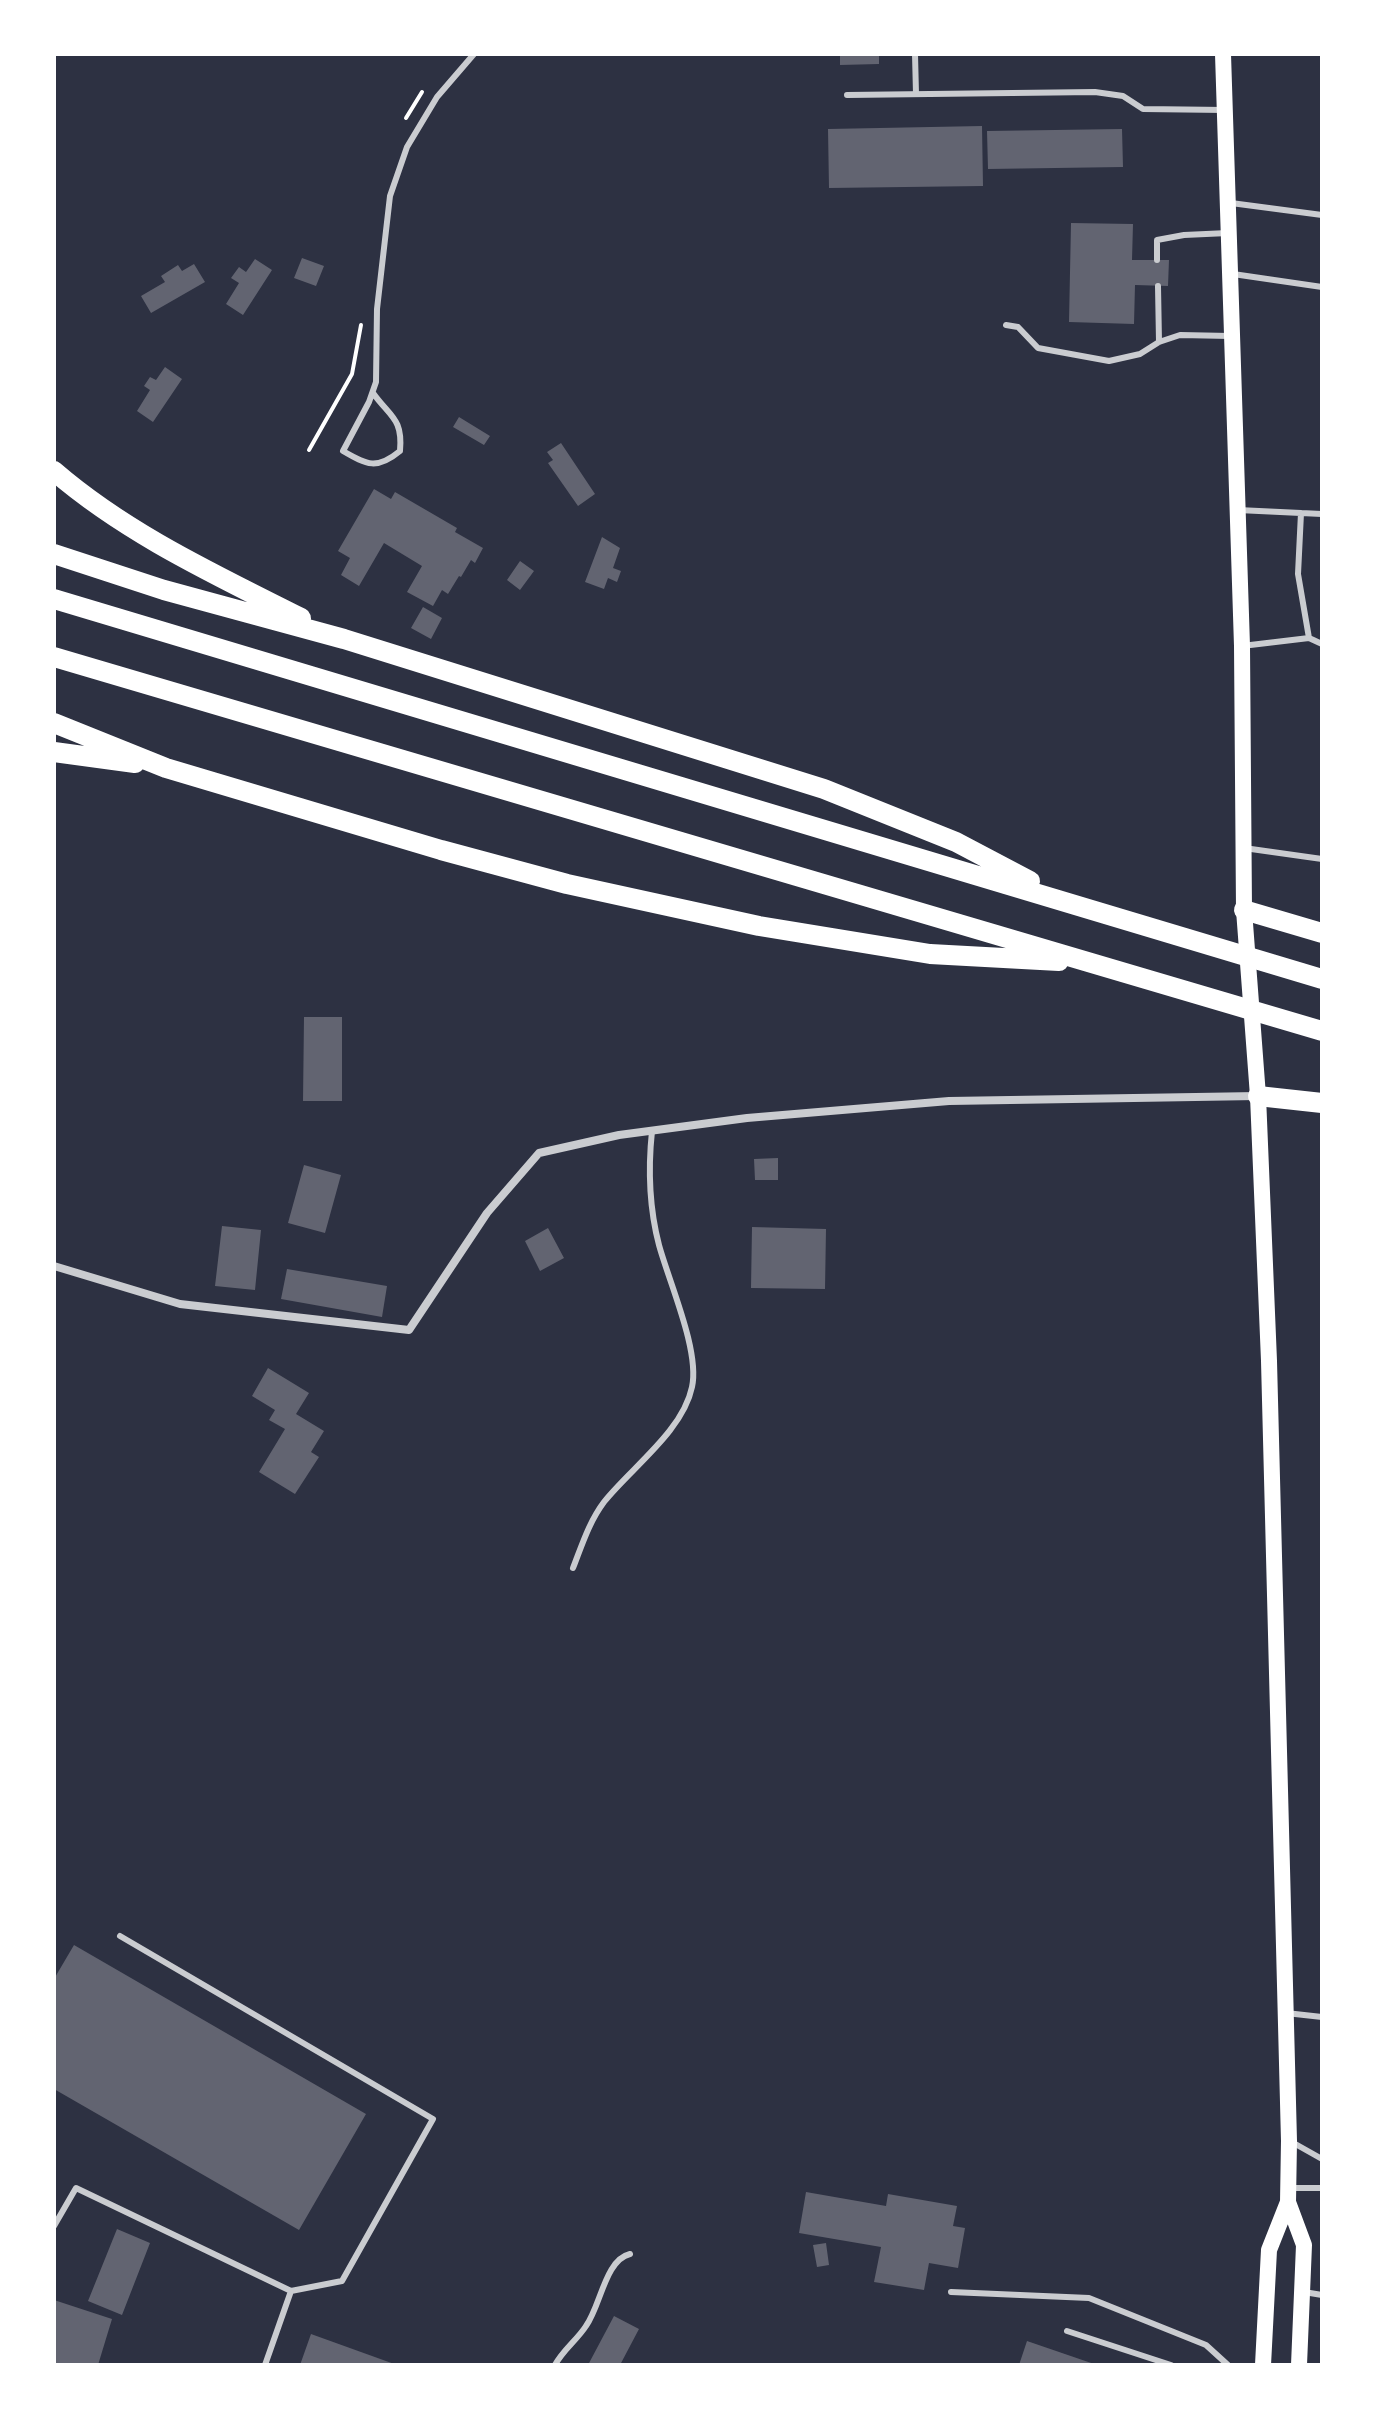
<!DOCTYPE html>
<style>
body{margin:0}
#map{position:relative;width:1376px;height:2419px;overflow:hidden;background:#2d3142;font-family:"Noto Sans",sans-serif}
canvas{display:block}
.frame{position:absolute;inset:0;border:56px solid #fff;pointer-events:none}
</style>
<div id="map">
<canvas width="1376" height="2419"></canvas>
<div class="frame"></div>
</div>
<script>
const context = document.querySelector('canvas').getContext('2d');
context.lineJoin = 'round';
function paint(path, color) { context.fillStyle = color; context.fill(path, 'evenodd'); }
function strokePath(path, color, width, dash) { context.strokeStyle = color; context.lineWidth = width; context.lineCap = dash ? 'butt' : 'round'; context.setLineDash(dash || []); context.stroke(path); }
const building = new Path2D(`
 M 840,54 L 879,54 L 879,64 L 840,65 Z
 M 982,126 L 983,186 L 829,188 L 828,129 Z
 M 1122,129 L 1123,167 L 988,169 L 987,131 Z
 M 1071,223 L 1133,224 L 1132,260 L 1169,260 L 1168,286 L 1135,285 L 1134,324 L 1069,322 Z
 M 302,258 L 324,266 L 316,286 L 294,278 Z
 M 255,259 L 272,270 L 243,315 L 226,304 L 239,283 L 231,278 L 239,267 L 246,272 Z
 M 194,264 L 205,282 L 151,313 L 141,296 L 165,282 L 161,276 L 178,265 L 182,271 Z
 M 165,367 L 182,379 L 153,422 L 137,411 L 150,390 L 144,386 L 150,377 L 156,380 Z
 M 459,417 L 490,436 L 484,445 L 453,427 Z
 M 561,443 L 595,494 L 578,506 L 548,463 L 553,460 L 547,452 Z
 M 374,489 L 391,499 L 395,492 L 457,528 L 455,532 L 483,548 L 475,563 L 471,560 L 461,577 L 459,576 L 448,594 L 442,590 L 433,606 L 407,592 L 422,566 L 384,543 L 359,586 L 341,575 L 350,558 L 338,551 Z
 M 602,537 L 620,548 L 613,568 L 621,571 L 617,582 L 608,578 L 604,589 L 585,582 Z
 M 520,561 L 534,571 L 520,590 L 507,580 Z
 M 423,607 L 442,618 L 431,639 L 411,628 Z
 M 304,1017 L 342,1017 L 342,1101 L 303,1101 Z
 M 778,1158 L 778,1180 L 755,1180 L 754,1159 Z
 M 304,1165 L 341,1175 L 325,1233 L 288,1223 Z
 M 222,1226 L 261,1230 L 255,1290 L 215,1286 Z
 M 752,1227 L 826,1229 L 825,1289 L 751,1288 Z
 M 548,1228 L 564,1258 L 540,1271 L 525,1241 Z
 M 287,1269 L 387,1286 L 382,1317 L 281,1299 Z
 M 268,1368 L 309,1393 L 296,1414 L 324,1431 L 311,1452 L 319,1457 L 295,1494 L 259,1472 L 285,1429 L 269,1420 L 275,1410 L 252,1396 Z
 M 74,1945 L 366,2114 L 299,2230 L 54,2089 L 54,1979 Z
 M 806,2192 L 886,2206 L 888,2194 L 957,2206 L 953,2226 L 965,2228 L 958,2268 L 929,2263 L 924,2290 L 874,2282 L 881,2247 L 799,2233 Z
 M 117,2229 L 150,2243 L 122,2315 L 88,2301 Z
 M 826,2243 L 829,2265 L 817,2267 L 813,2245 Z
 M 54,2300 L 112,2319 L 98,2365 L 54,2365 Z
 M 614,2316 L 639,2329 L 620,2365 L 588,2365 Z
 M 311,2334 L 397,2365 L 300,2365 Z
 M 1027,2341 L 1097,2365 L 1019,2365 Z`);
const path = new Path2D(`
 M 406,118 L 422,92
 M 309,450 L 352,374 L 361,325`);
const service = new Path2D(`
 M 915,54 L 916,94
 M 847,95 L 1095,92 L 1123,96 L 1143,109 L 1225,110
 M 1231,203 L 1322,215
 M 1157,260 L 1157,240 L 1184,235 L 1228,233
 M 1233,274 L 1322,287
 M 1158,286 L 1159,342
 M 1006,325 L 1018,327 L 1038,348 L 1109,361 L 1140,354 L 1159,342 L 1180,335 L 1230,336
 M 373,393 C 390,417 403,418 400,451 C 377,470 367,465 343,451 L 369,402 L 376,382 L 377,309 L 390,196 L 407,147 L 437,97 L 474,54
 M 1238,510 L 1322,514
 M 1301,513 L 1298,574 L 1309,638
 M 1242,646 L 1309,638 L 1322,644
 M 1244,848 L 1322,859
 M 573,1568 C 582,1545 589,1522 604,1502 C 631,1468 683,1431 692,1387 C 700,1351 669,1282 659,1245 C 649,1207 648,1169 652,1131
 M 120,1936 L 433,2119 L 342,2281 L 291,2291
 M 1286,2013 L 1322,2017
 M 1290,2141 L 1322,2159
 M 1290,2188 L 1322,2188
 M 54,2226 L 76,2188 L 291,2291 L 265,2365
 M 951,2292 L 1089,2298 L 1206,2345 L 1228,2365
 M 1304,2292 L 1322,2295
 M 1067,2331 L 1171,2365
 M 555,2365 C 563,2350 577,2340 586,2326 C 601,2305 605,2260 630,2254`);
const minor = new Path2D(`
 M 54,1266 L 180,1304 L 409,1330 L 487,1213 L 539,1153 L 619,1135 L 747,1118 L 949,1101 L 1257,1096`);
const secondary = new Path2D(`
 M 1223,54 L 1242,646 L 1244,910 L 1258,1096 L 1269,1361 L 1289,2141 L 1288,2202 L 1269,2250 L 1263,2365
 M 1288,2202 L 1304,2245 L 1299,2365`);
const motorway = new Path2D(`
 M 54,471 C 127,534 216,575 301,618
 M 54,554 L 164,590 L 344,639 L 824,789 L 956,842 L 1030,881
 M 54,599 L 1322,979
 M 54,657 L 1322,1031
 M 54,723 L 166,768 L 441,850 L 567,884 L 759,926 L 930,954 L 1059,961
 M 54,752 L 135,763
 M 1244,910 L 1322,933
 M 1258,1096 L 1322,1103`);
paint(building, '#626471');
strokePath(path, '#fff', 4);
strokePath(service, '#caccd0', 6);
strokePath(minor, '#caccd0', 8);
strokePath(secondary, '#fff', 16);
strokePath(motorway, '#fff', 20);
</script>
